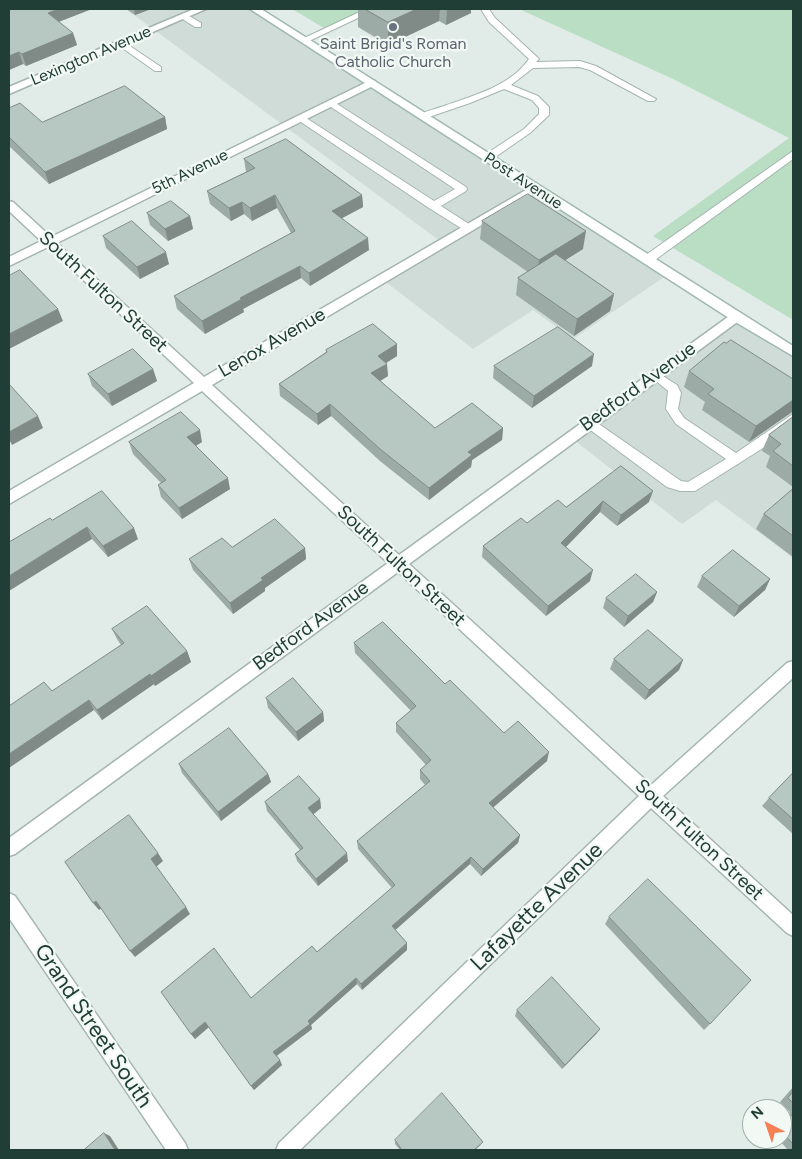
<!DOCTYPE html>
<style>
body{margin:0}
#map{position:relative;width:802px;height:1159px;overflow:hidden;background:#e1ece8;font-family:Figtree,sans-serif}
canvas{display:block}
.frame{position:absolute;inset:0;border:10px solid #213e36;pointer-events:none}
.north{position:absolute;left:742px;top:1099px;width:50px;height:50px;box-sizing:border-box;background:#f2f9f5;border:1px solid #9eaea9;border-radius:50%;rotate:319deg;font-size:14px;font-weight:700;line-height:20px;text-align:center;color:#213e36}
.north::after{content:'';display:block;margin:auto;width:18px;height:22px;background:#f58056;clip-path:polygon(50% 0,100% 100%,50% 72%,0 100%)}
</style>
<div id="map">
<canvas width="802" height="1159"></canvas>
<div class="frame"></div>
<div class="north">N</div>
</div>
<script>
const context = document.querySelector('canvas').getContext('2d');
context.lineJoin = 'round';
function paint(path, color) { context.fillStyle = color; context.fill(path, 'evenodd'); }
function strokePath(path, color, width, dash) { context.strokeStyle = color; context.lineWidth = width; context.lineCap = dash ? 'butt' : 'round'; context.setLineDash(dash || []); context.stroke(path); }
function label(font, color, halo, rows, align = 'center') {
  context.font = font + ' Figtree,sans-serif'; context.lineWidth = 4.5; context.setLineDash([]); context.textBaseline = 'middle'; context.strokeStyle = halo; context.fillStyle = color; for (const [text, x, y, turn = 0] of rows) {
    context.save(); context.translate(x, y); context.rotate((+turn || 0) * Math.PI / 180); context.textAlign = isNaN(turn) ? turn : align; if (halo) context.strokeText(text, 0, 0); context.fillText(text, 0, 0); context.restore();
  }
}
const built = new Path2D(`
 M 126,9 L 257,9 L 670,273 L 573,339 L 533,310 L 473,349 L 378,276 L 440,241 Z
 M 742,315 L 793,347 L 793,558 L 716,500 L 682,524 L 570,437 Z`);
const green = new Path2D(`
 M 292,9 L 366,9 L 324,28 Z
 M 519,9 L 793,9 L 793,320 L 653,236 L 789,138 L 673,79 Z`);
const lane = new Path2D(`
 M 366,9 L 377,9 L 307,42 L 304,43 L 300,40 Z
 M 481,9 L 489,9 L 495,18 L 537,57 L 539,59 L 536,62 L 580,61 L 596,66 L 656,99 L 654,101 L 648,101 L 590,70 L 579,67 L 533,68 L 511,85 L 538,96 L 549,107 L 549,115 L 530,133 L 491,160 L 483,160 L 483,156 L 524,129 L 539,114 L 539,108 L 532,100 L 504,89 L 470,103 L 426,118 L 423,119 L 418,116 C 424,111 436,109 444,106 C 472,96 511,86 529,59 L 489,22 Z
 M 184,13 L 201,23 L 201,27 L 195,27 L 181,18 L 180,16 Z
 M 121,40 L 161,67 L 161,71 L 155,71 L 118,45 L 116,43 Z
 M 331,100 L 466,187 L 467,189 L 466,191 L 441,206 L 472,226 L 473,228 L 472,230 L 464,230 L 429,208 L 295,118 L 300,115 L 303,116 L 434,201 L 455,189 L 328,105 L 328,101 Z
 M 793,151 L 793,159 L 651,263 L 643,263 L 642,260 L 643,257 Z
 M 655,371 L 677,385 L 681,393 L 678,409 L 684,418 L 736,453 L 793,414 L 793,426 L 771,443 L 695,491 L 680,491 L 667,487 L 585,426 L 583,423 L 585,420 L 593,420 L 681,481 L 688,482 L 726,459 L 676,424 L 666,409 L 668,391 L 649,375 Z`);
const street = new Path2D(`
 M 194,9 L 206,9 L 9,94 L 9,87 Z
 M 371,80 L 375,81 L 375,85 L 57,243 L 204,377 L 531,187 L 539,187 L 541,189 L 539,191 L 212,385 L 399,555 L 732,314 L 740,314 L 742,317 L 740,320 L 409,564 L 651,785 L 787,663 L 793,661 L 793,678 L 663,796 L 793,915 L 793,936 L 787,933 L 651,808 L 300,1150 L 276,1150 L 279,1143 L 639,796 L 398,572 L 15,854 L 9,856 L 9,838 L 388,563 L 202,391 L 9,504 L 9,491 L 194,383 L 48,247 L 9,266 L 9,257 L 41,241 L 9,211 L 9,201 L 13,202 L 51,237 Z
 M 9,893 L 15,896 L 185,1143 L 188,1150 L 166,1150 L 9,918 Z`);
const secondary = new Path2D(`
 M 250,9 L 261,9 L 793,346 L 793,356 L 732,320 Z`);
const wall = new Path2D(`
 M 9,9 L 59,22 L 73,33 L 77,45 L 26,66 L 23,64 L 9,70 Z
 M 126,9 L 151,9 L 135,15 Z
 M 358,9 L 471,9 L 471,13 L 446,25 L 439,21 L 388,45 L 358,27 Z
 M 9,108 L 42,122 L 165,117 L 167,129 L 49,184 L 9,146 Z
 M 244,159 L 362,195 L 363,207 L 342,218 L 369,250 L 310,286 L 301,278 L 243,309 L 244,312 L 205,334 L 177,309 L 174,296 L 291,233 L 277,208 L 252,221 L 244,214 L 231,221 L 210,204 L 207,191 L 246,172 Z
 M 147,213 L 190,216 L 193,229 L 168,241 L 150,225 Z
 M 482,221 L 583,249 L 565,260 L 614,294 L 610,311 L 574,336 L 516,295 L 518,278 L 528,272 L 480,239 Z
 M 103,236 L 169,264 L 140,279 L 106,248 Z
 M 397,344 L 397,356 L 386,363 L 388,376 L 380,381 L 435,428 L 503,428 L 502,440 L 472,460 L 471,467 L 429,500 L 380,461 L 331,416 L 318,425 L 280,396 L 279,384 L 326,352 L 326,350 Z
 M 494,366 L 592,366 L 532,408 L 493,378 Z
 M 153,369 L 157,381 L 112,406 L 92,386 L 88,374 Z
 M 689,371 L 793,379 L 793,413 L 792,412 L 749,442 L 702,410 L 705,402 L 684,387 Z
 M 793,417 L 793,487 L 766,467 L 770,456 L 762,451 L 769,435 Z
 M 129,442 L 202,442 L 196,446 L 230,489 L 182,519 L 161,497 L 158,485 L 161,483 L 133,454 Z
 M 621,466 L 649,502 L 617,526 L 600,512 L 566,547 L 590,581 L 546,616 L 482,557 L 483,546 L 566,507 Z
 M 793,489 L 793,557 L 756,529 L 764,514 Z
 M 52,520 L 138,539 L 108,557 L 92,539 Z
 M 232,547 L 305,548 L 306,559 L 265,588 L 265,591 L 233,614 L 193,570 L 189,559 Z
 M 702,576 L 770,579 L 765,590 L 734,617 L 697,587 Z
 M 657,592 L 653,602 L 624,627 L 603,608 L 606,598 Z
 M 112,629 L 187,651 L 191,662 L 155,686 L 154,684 L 102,720 L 94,710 L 52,691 L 121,645 L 117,639 Z
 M 354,643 L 445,684 L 504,733 L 547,761 L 493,807 L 520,835 L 518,843 L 481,876 L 470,864 L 395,930 L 407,943 L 407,950 L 362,990 L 357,984 L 311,1025 L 312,1029 L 277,1056 L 282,1065 L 254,1090 L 209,1027 L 195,1039 L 191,1034 L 251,998 L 317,952 L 392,888 L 358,849 L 357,841 L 425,785 L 420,779 L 420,770 L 426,765 L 396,732 L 396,723 L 411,711 L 355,653 Z
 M 614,659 L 683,660 L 679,670 L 645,700 L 610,669 Z
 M 266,698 L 323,712 L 324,721 L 298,741 L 268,708 Z
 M 179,764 L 268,774 L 271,782 L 221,821 L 182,773 Z
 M 793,773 L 793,834 L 762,806 L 769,798 Z
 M 320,799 L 321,808 L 313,814 L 348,861 L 318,886 L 297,861 L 295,854 L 300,850 L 267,811 L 265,802 Z
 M 609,917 L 710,1024 L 704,1030 L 605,924 Z
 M 517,1010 L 600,1029 L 596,1034 L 562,1069 L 515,1016 Z
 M 793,1087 L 793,1150 L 788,1150 L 778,1139 L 782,1139 L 782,1121 L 790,1112 L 780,1102 Z
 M 395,1140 L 481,1145 L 475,1150 L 400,1150 L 395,1144 Z`);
const shadedWall = new Path2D(`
 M 58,9 L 92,9 L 51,25 L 48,13 Z
 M 134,9 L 151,9 L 135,15 Z
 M 417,9 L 440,9 L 439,21 L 388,45 L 388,22 Z
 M 447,9 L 471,9 L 471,13 L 446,25 Z
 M 73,33 L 77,45 L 26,66 L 22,54 Z
 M 19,52 L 23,64 L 9,70 L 9,56 Z
 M 165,117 L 167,129 L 49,184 L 45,172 Z
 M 275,195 L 277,208 L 252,221 L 250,208 Z
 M 362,195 L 363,207 L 333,223 L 332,211 Z
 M 242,202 L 244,214 L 231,221 L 229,208 Z
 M 190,216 L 193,229 L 168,241 L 165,229 Z
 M 586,231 L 583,249 L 537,278 L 539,260 Z
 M 368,238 L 369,250 L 310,286 L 309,273 Z
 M 166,252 L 169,264 L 140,279 L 137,267 Z
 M 300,266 L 301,278 L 243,309 L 244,312 L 205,334 L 202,321 L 240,298 Z
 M 614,294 L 610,311 L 574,336 L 577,319 Z
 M 58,309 L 63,321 L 9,349 L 9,334 Z
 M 397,344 L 397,356 L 378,368 L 378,356 Z
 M 594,354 L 592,366 L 532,408 L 534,396 Z
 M 387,364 L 388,376 L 372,386 L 371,373 Z
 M 153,369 L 157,381 L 112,406 L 108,394 Z
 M 793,400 L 793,410 L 792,412 L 749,442 L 756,426 Z
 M 330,404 L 331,416 L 318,425 L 317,414 Z
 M 38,416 L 43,428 L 12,445 L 9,439 L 9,432 Z
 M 503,428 L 502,440 L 472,460 L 471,467 L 429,500 L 429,488 L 468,452 Z
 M 200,430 L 202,442 L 190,449 L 187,437 Z
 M 228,478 L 230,489 L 182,519 L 179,508 Z
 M 653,491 L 649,502 L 617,526 L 621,515 Z
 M 603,501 L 600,512 L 559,554 L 561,543 Z
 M 87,527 L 92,539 L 9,591 L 9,576 Z
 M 134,528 L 138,539 L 108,557 L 103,546 Z
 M 305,548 L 306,559 L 265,588 L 265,591 L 233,614 L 230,603 L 261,578 Z
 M 593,570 L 590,581 L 546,616 L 548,606 Z
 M 770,579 L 765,590 L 734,617 L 739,606 Z
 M 657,592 L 653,602 L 624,627 L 628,616 Z
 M 187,651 L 191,662 L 155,686 L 151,676 Z
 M 683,660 L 679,670 L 645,700 L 649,690 Z
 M 150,674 L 154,684 L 102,720 L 97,710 Z
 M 89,700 L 94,710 L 9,768 L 9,754 Z
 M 323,712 L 324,721 L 298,741 L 296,732 Z
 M 549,752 L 547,761 L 488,812 L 489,803 Z
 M 268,774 L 271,782 L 221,821 L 218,812 Z
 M 320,799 L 321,808 L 310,817 L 308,808 Z
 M 520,835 L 518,843 L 481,876 L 483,869 Z
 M 158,853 L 163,861 L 156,867 L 151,859 Z
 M 347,853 L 348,861 L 318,886 L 316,879 Z
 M 471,857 L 470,864 L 392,933 L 392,926 Z
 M 96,901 L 102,908 L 99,910 L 93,903 Z
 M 186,907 L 190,914 L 135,957 L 130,951 Z
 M 407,943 L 407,950 L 362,990 L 361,984 Z
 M 356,978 L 357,984 L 311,1025 L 312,1029 L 276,1056 L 273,1052 Z
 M 205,1022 L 209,1027 L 195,1039 L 191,1034 Z
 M 600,1029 L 596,1034 L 562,1069 L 565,1065 Z
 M 280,1060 L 282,1065 L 254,1090 L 251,1086 Z
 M 104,1133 L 110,1136 L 119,1150 L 115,1150 Z`);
const building = new Path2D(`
 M 9,9 L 58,9 L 48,13 L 73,33 L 22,54 L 19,52 L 9,56 Z
 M 365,9 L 417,9 L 388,22 Z
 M 125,86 L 165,117 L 45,172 L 9,137 L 9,108 L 20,103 L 42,122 Z
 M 286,139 L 362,195 L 332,211 L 368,238 L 309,273 L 300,266 L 240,298 L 242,299 L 202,321 L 174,296 L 295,231 L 275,195 L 250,208 L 242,202 L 229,208 L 207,191 L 255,168 L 244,159 Z
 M 528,194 L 586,231 L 539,260 L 482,221 Z
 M 171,201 L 190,216 L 165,229 L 147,213 Z
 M 132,221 L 166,252 L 137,267 L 103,236 Z
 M 556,254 L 614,294 L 577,319 L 518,278 Z
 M 20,270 L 58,309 L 9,334 L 9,276 Z
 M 373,324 L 397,344 L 378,356 L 387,364 L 371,373 L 435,428 L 472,403 L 503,428 L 468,452 L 472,455 L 429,488 L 380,449 L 330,404 L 317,414 L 279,384 L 327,352 L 326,350 Z
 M 558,327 L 594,354 L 534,396 L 494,366 Z
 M 731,340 L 793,379 L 793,400 L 756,426 L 708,394 L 714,389 L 689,371 L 724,342 L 726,343 Z
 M 133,349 L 153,369 L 108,394 L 88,374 Z
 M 9,384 L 38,416 L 9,432 Z
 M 181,412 L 200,430 L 187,437 L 228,478 L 179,508 L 158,485 L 166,480 L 129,442 Z
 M 793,417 L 793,466 L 773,451 L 781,444 L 769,435 Z
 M 621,466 L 653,491 L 621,515 L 603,501 L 561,543 L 593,570 L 548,606 L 483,546 L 521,518 L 527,523 L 558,500 L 566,507 Z
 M 793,489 L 793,536 L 764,514 Z
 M 102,491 L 134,528 L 103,546 L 87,527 L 9,576 L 9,542 L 50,518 L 52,520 Z
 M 275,519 L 305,548 L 261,578 L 263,580 L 230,603 L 189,559 L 222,538 L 232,547 Z
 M 733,550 L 770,579 L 739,606 L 702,576 Z
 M 636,574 L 657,592 L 628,616 L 606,598 Z
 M 147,606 L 187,651 L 151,676 L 150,674 L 97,710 L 89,700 L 9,754 L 9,706 L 44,682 L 52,691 L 124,643 L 112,629 Z
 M 383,622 L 445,684 L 450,680 L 504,733 L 518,721 L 549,752 L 489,803 L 520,835 L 483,869 L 471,857 L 392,926 L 407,943 L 361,984 L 356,978 L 308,1021 L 310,1024 L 273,1052 L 280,1060 L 251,1086 L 205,1022 L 191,1034 L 161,992 L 214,948 L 251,998 L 312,946 L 317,952 L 395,885 L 357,841 L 430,781 L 420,770 L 431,760 L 396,723 L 416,706 L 354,643 Z
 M 648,630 L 683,660 L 649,690 L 614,659 Z
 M 293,678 L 323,712 L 296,732 L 266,698 Z
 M 229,728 L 268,774 L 218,812 L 179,764 Z
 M 793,773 L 793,819 L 769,798 Z
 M 299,776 L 320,799 L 308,808 L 347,853 L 316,879 L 295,854 L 303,848 L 265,802 Z
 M 129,815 L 158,853 L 151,859 L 186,907 L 130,951 L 96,901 L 93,903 L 65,862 Z
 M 648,879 L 751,980 L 710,1024 L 609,917 Z
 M 552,977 L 600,1029 L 565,1065 L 517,1010 Z
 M 793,1092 L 793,1103 L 788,1098 Z
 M 442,1093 L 483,1142 L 474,1150 L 402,1150 L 395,1140 Z
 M 793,1114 L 793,1144 L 782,1132 L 782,1127 Z
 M 104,1133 L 115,1150 L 84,1150 Z`);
const markers = [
 [393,27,5,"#6b7280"]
];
const farWorshipnames = [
 ["Saint Brigid's Roman",393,44],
 ["Catholic Church",393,62]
];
const farStreetnames = [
 ["Lexington Avenue",91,56,-23],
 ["5th Avenue",190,172,-26],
 ["Post Avenue",523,181,33]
];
const streetNames = [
 ["South Fulton Street",103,292,43],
 ["Lenox Avenue",272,343,-30],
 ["Bedford Avenue",638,387,-36],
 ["South Fulton Street",401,566,43],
 ["Bedford Avenue",311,626,-36],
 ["South Fulton Street",699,840,43]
];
const nearStreetnames = [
 ["Lafayette Avenue",537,907,-44],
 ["Grand Street South",93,1026,56]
];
paint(built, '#d0dcd7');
paint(green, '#badec4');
strokePath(lane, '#a4b4af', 2);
strokePath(street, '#a4b4af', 3);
strokePath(secondary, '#9fb8b0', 3);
paint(lane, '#fff');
paint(street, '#fff');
paint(secondary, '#fff');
paint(wall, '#9daba6');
paint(shadedWall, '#808b87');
paint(building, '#b7c7c1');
strokePath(building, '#808b87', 1);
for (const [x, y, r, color] of markers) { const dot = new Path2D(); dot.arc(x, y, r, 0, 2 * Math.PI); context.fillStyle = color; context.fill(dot); strokePath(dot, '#f2f9f5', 2); }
label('16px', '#5b616d', '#f2f9f5', farWorshipnames);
label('16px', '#213e36', '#f2f9f5', farStreetnames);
label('19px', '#213e36', '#f2f9f5', streetNames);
label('22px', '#213e36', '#f2f9f5', nearStreetnames);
</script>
